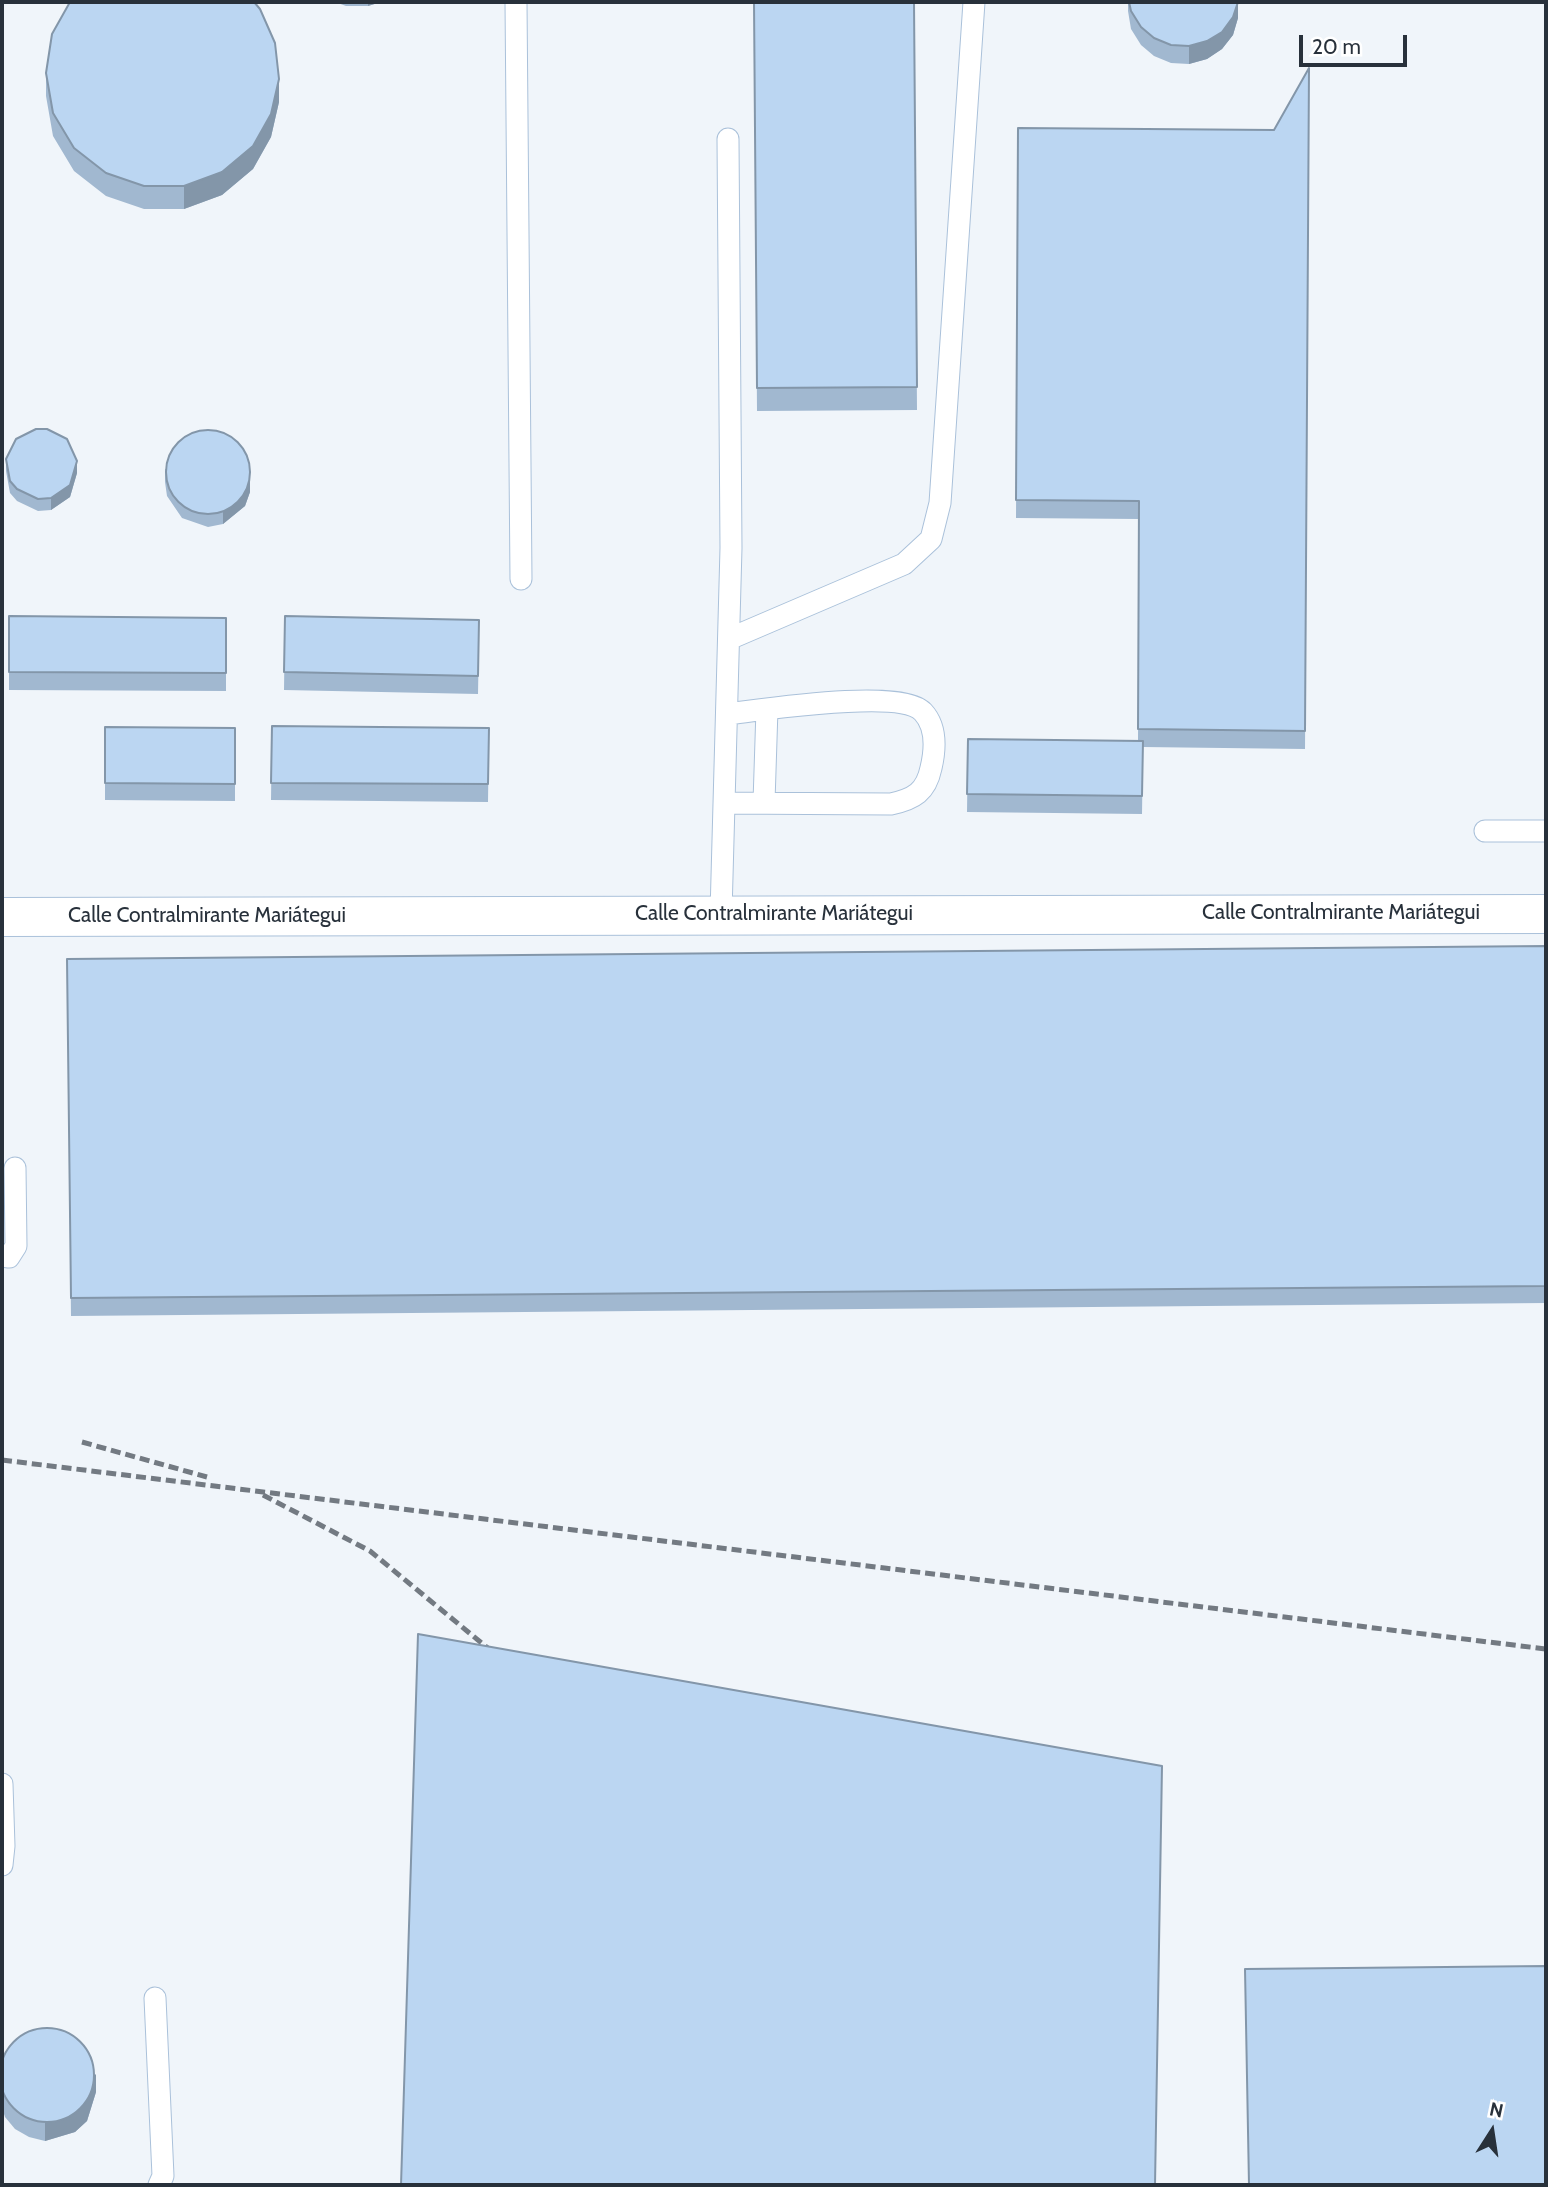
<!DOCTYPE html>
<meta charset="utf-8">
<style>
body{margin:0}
#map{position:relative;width:1548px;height:2187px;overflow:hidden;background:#f0f5fa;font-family:Cabin,sans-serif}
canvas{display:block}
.frame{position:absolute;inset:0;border:4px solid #28313b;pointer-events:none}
.north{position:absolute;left:1457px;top:2096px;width:70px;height:70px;-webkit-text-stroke:5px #fff;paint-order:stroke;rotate:12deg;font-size:19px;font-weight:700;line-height:28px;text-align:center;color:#28313b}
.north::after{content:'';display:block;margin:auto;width:24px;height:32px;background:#28313b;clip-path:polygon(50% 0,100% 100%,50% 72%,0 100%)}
.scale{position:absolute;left:1299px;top:35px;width:108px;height:32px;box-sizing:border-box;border:4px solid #28313b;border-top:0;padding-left:9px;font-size:21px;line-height:24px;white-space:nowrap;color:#28313b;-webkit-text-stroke:5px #fff;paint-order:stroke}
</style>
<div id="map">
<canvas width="1548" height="2187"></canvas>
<div class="frame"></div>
<div class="north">N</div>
<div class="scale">20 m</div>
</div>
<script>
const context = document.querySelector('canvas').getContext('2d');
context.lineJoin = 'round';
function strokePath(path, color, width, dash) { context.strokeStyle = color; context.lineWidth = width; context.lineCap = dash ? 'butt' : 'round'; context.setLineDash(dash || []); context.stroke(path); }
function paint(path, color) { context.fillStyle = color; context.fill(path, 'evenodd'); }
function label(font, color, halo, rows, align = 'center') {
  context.font = font + ' Cabin,sans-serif'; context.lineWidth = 5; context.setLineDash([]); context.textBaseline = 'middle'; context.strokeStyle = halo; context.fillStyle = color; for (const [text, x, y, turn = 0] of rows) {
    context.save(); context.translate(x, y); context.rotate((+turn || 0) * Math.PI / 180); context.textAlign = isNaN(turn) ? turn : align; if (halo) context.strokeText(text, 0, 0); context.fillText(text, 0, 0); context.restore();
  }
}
const service = new Path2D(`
 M 516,2 L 521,579
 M 729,639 L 904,564 L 931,539 L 940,503 L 974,2
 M 764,802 L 767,709
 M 725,803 L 891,804 C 914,799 926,792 931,768 C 935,751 937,727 923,712 C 900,688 762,710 727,714
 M 1485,831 L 1546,831
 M 721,913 L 731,548 L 728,139
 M 2,1256 L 9,1257 L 16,1246 L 15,1168
 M 2,1784 L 4,1846 L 2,1865
 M 155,1998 L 163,2176 L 159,2185`);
const minor = new Path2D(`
 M 2,917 L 1546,914`);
const rail = new Path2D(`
 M 82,1442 L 207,1477
 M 2,1460 L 1546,1649
 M 263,1495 L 370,1551 L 501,1659`);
const wall = new Path2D(`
 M 335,2 L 381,2 L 368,6 L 346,6 Z
 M 754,2 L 914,2 L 917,410 L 757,411 Z
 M 1128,2 L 1238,2 L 1238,18 L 1233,35 L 1222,49 L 1207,59 L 1189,64 L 1171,63 L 1154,56 L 1141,45 L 1131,29 L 1128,11 Z
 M 1309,68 L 1305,749 L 1143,747 L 1142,814 L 967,812 L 968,739 L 1138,741 L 1139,519 L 1016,518 L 1018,128 L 1274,130 Z
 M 46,73 L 279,102 L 271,137 L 253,169 L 222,195 L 184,209 L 144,209 L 106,196 L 74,171 L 53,136 L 46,96 Z
 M 6,459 L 77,473 L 70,497 L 51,510 L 38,511 L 17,501 L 10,493 L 6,471 Z
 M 165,469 L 250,492 L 245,506 L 223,524 L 208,527 L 182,518 L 167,496 L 165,482 Z
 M 9,616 L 226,618 L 226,691 L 9,690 Z
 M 285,616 L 479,638 L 478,694 L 284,690 Z
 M 272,726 L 489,728 L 488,802 L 271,800 Z
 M 105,727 L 235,728 L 235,801 L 105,800 Z
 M 1546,946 L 1546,1303 L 71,1316 L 67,959 Z
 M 2,2060 L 96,2092 L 87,2121 L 75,2132 L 45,2141 L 29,2137 L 15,2129 L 5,2117 L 2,2108 Z`);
const shadedWall = new Path2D(`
 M 368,2 L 381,2 L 368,6 Z
 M 1238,2 L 1238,18 L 1233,35 L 1222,49 L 1207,59 L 1189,64 L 1189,46 Z
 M 279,79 L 279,102 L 271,137 L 253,169 L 222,195 L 184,209 L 184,186 Z
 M 77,461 L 77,473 L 70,497 L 51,510 L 51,498 Z
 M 250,480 L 250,492 L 245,506 L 223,524 L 223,512 Z
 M 96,2074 L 96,2092 L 87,2121 L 75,2132 L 45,2141 L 45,2123 Z`);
const building = new Path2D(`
 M 70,2 L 254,2 L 260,9 L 275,43 L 279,79 L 271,114 L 253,146 L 222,172 L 184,186 L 144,186 L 106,173 L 74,148 L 53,113 L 46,73 L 52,34 Z
 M 754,2 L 914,2 L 917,387 L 757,388 Z
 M 1129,2 L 1238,2 L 1233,17 L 1222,32 L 1207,41 L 1189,46 L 1171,45 L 1154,38 L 1141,27 L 1131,11 Z
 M 1309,68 L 1305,731 L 1138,729 L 1139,501 L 1016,500 L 1018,128 L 1274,130 Z
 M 36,429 L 47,429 L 67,439 L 77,461 L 70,485 L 51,498 L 38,499 L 17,489 L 10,481 L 6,459 L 16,439 Z
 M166 472a42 42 0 1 1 84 0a42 42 0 1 1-84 0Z
 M 9,616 L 226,618 L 226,673 L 9,672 Z
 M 285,616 L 479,620 L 478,676 L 284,672 Z
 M 272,726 L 489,728 L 488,784 L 271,783 Z
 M 105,727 L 235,728 L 235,784 L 105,783 Z
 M 968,739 L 1143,741 L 1142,796 L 967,794 Z
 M 1546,946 L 1546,1286 L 71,1298 L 67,959 Z
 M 418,1634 L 1162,1766 L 1155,2185 L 401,2185 Z
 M 1546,1966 L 1546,2185 L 1249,2185 L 1245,1969 Z
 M0 2075a47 47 0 1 1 94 0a47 47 0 1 1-94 0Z`);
const streetNames = [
 ["Calle Contralmirante Mariátegui",1341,913],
 ["Calle Contralmirante Mariátegui",774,914],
 ["Calle Contralmirante Mariátegui",207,916]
];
strokePath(service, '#aac1da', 23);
strokePath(minor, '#aac1da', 40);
strokePath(service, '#fff', 21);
strokePath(minor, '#fff', 38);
strokePath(rail, '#737a82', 5, [10, 5]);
paint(wall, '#a1b8d0');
paint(shadedWall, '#8396a9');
paint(building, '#bbd6f2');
strokePath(building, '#8396a9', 2);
label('21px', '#28313b', '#fff', streetNames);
</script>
